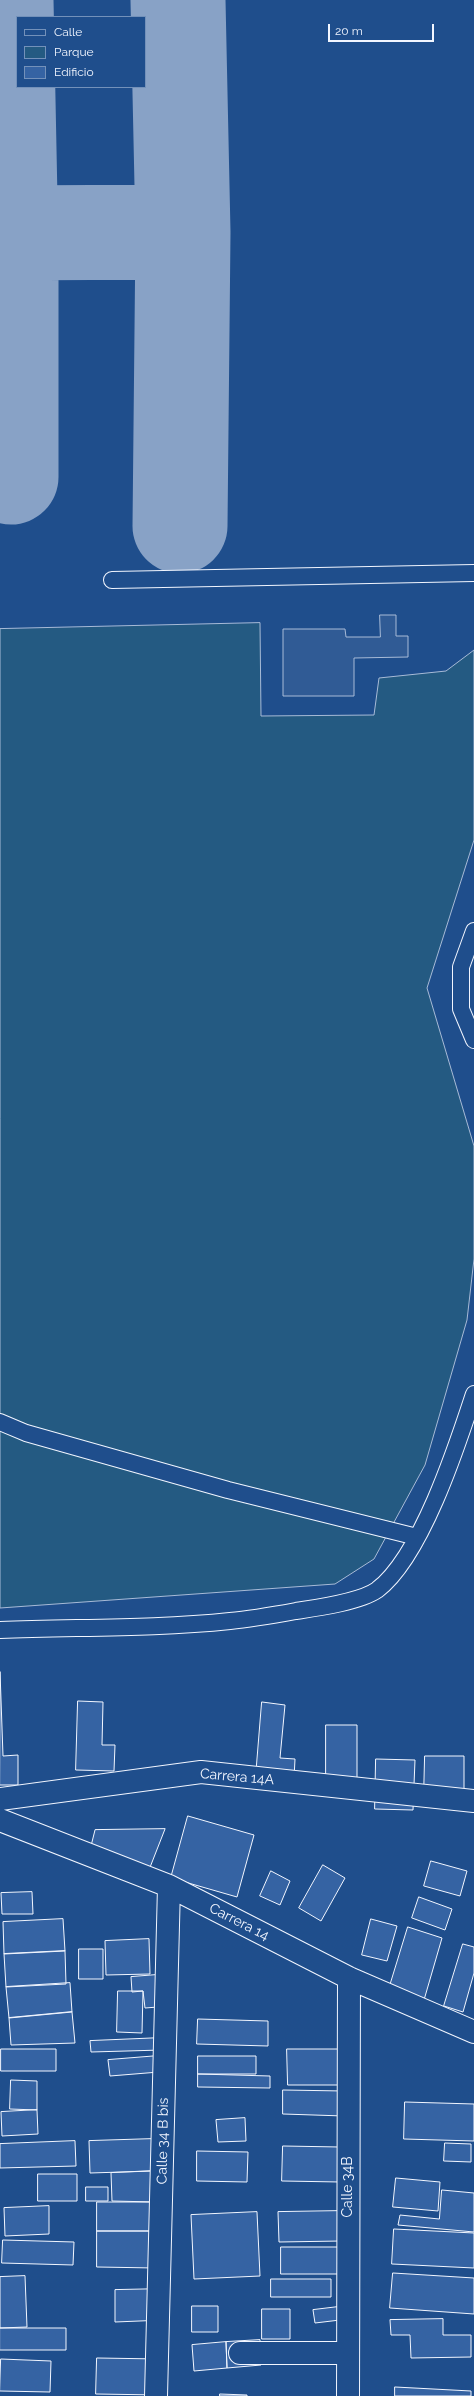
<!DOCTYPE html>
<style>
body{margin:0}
#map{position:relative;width:474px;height:2396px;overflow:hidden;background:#1f4e8c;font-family:Raleway,sans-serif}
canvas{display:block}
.legend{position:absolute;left:16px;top:16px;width:130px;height:72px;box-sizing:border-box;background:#1f4e8c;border:1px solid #7391ba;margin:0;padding:5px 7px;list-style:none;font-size:12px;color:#f2f6ff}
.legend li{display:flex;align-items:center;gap:8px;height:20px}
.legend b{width:20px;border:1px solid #7391ba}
.scale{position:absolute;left:328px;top:24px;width:106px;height:18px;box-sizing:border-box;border:2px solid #f2f6ff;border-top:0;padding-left:5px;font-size:12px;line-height:14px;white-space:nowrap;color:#f2f6ff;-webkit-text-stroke:3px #1f4e8c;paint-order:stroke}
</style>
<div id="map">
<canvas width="474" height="2396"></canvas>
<ul class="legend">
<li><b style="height:5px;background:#1f4e8c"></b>Calle</li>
<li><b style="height:11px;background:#245a82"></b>Parque</li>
<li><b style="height:11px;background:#3563a3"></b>Edificio</li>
</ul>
<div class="scale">20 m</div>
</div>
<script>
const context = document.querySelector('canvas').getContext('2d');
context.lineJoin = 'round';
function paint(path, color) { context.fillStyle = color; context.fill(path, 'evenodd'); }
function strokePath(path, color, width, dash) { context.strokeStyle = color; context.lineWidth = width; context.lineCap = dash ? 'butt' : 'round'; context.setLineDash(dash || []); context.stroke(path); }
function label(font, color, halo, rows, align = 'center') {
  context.font = font + ' Raleway,sans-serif'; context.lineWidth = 3; context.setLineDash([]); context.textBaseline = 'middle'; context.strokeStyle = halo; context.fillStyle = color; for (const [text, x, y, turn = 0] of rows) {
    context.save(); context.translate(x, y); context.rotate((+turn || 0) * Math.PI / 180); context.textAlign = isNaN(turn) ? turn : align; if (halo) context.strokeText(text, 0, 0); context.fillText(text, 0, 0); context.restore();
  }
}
const green = new Path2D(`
 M 260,623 L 261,716 L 374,715 L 379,678 L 446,671 L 474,650 L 474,840 L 427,988 L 474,1146 L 474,1259 L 467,1320 L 425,1465 L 374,1559 L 335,1584 L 0,1608 L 0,629 Z`);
const parking = new Path2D(`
 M 380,615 L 396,615 L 396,636 L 408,636 L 408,657 L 354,658 L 354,696 L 283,696 L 283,629 L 345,629 L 346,637 L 380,637 Z`);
const taxiway = new Path2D(`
 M 178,0 L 183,232 L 180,526
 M 0,224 L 8,211 L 10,199 L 6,0
 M 0,233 L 183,232
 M 0,242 L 8,252 L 11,274 L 11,477`);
const building = new Path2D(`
 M 0,1672 L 3,1756 L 18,1755 L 18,1785 L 0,1785 Z
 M 78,1701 L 103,1702 L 102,1745 L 115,1745 L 114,1771 L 76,1770 Z
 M 262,1702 L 285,1705 L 280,1758 L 295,1759 L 294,1779 L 256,1776 Z
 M 326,1725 L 357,1725 L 357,1783 L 326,1783 Z
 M 425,1756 L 464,1756 L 464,1797 L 424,1796 Z
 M 376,1759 L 415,1760 L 413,1810 L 375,1809 Z
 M 188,1816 L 254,1835 L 237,1897 L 171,1878 Z
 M 165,1829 L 147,1875 L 91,1846 L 95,1830 Z
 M 431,1861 L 467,1871 L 460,1896 L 424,1886 Z
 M 323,1865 L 345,1878 L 321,1921 L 299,1908 Z
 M 271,1871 L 290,1881 L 280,1905 L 260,1896 Z
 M 32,1892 L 33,1914 L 2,1914 L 1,1893 Z
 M 419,1897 L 452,1909 L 445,1930 L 412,1918 Z
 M 63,1919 L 65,1951 L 4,1954 L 3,1922 Z
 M 371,1919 L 397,1926 L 387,1961 L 362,1955 Z
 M 408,1927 L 442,1938 L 424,2000 L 389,1989 Z
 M 149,1939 L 150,1974 L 106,1975 L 105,1941 Z
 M 463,1944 L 474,1947 L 474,1973 L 463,2012 L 444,2006 Z
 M 79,1949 L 103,1949 L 103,1979 L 79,1979 Z
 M 65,1951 L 66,1984 L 6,1987 L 4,1954 Z
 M 169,1974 L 171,2006 L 145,2008 L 143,1991 L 132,1992 L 131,1977 Z
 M 70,1983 L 72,2012 L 9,2018 L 6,1987 Z
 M 118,1991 L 143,1991 L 142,2033 L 117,2032 Z
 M 72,2012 L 75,2043 L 11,2045 L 9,2018 Z
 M 198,2019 L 268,2021 L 268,2046 L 197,2044 Z
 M 161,2038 L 162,2050 L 91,2052 L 90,2041 Z
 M 1,2049 L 56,2049 L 56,2071 L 1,2071 Z
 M 287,2049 L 349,2049 L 349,2085 L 288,2085 Z
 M 158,2056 L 159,2072 L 110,2076 L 108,2060 Z
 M 198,2056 L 256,2056 L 256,2074 L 198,2074 Z
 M 198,2074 L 270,2076 L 270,2088 L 198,2087 Z
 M 11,2080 L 37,2081 L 37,2110 L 10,2109 Z
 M 283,2090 L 344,2091 L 344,2116 L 283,2114 Z
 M 405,2102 L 474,2104 L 474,2141 L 404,2139 Z
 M 37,2110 L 38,2134 L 2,2136 L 1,2112 Z
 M 245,2118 L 246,2141 L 218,2142 L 216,2120 Z
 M 153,2139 L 154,2171 L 90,2173 L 89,2141 Z
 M 75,2141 L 76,2166 L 0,2168 L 0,2144 Z
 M 445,2143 L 471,2144 L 471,2162 L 444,2161 Z
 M 283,2146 L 340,2147 L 340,2182 L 282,2181 Z
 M 197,2151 L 248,2152 L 247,2182 L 197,2181 Z
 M 154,2171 L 155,2202 L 112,2201 L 111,2173 Z
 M 38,2174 L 77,2174 L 77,2201 L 38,2201 Z
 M 396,2178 L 440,2182 L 438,2211 L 393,2207 Z
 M 86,2187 L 108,2187 L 108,2201 L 86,2201 Z
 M 442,2190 L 474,2193 L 474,2232 L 398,2225 L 400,2215 L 439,2219 Z
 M 97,2202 L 155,2202 L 155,2231 L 97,2231 Z
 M 49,2206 L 49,2234 L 5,2236 L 4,2208 Z
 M 340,2211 L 341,2241 L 279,2242 L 278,2212 Z
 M 257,2212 L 260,2276 L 194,2279 L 191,2215 Z
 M 394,2229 L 474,2233 L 474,2268 L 392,2264 Z
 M 97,2231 L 155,2231 L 155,2268 L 97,2267 Z
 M 3,2240 L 74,2242 L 73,2265 L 2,2263 Z
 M 281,2247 L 340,2247 L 340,2274 L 281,2274 Z
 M 393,2273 L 474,2278 L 474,2314 L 390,2308 Z
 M 25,2276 L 27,2327 L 0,2328 L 0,2277 Z
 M 271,2279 L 331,2279 L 331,2297 L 271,2297 Z
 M 163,2289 L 164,2320 L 115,2322 L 115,2290 Z
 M 192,2306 L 218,2306 L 218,2332 L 192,2332 Z
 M 338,2307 L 340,2320 L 315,2323 L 313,2310 Z
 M 262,2309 L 290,2309 L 290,2339 L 262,2339 Z
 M 443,2319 L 443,2335 L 471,2335 L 471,2357 L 411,2358 L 410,2335 L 391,2335 L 390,2320 Z
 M 0,2328 L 66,2328 L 66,2350 L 0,2350 Z
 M 260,2340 L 261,2365 L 227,2368 L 226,2342 Z
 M 226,2342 L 227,2368 L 194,2371 L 192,2345 Z
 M 97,2358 L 160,2359 L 159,2395 L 96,2394 Z
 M 1,2359 L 51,2361 L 50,2392 L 0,2391 Z
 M 395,2387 L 471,2391 L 471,2396 L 395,2396 Z
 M 220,2394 L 247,2395 L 247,2396 L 220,2396 Z`);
const service = new Path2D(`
 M 112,580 L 474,573
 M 474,931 L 461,967 L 461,1009 L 474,1040
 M 0,1422 L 26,1433 L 228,1490 L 417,1537
 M 0,1630 C 76,1627 154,1629 230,1621 C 252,1619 274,1615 296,1611 C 316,1608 360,1602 377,1590 C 421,1557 457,1446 474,1394`);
const minor = new Path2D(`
 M 0,1799 L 201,1772 L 474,1801
 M 0,1820 L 169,1886 L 349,1978 L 474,2032
 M 240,2353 L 348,2353
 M 156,2396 L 169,1886
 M 348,2396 L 349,1978`);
const streetNames = [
 ["Carrera 14A",237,1777,5],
 ["Carrera 14",239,1922,27],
 ["Calle 34 B bis",163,2141,-89],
 ["Calle 34B",348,2187,-90]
];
paint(green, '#245a82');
strokePath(green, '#a8bbd7', 1);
paint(parking, '#305b95');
strokePath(parking, '#a8bbd7', 1);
strokePath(taxiway, '#88a2c6', 95);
paint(building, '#3563a3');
strokePath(building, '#f2f6ff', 1);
strokePath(service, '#f2f6ff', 18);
strokePath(minor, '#f2f6ff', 24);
strokePath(service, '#1f4e8c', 16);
strokePath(minor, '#1f4e8c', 22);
label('14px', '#f2f6ff', '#1f4e8c', streetNames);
</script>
